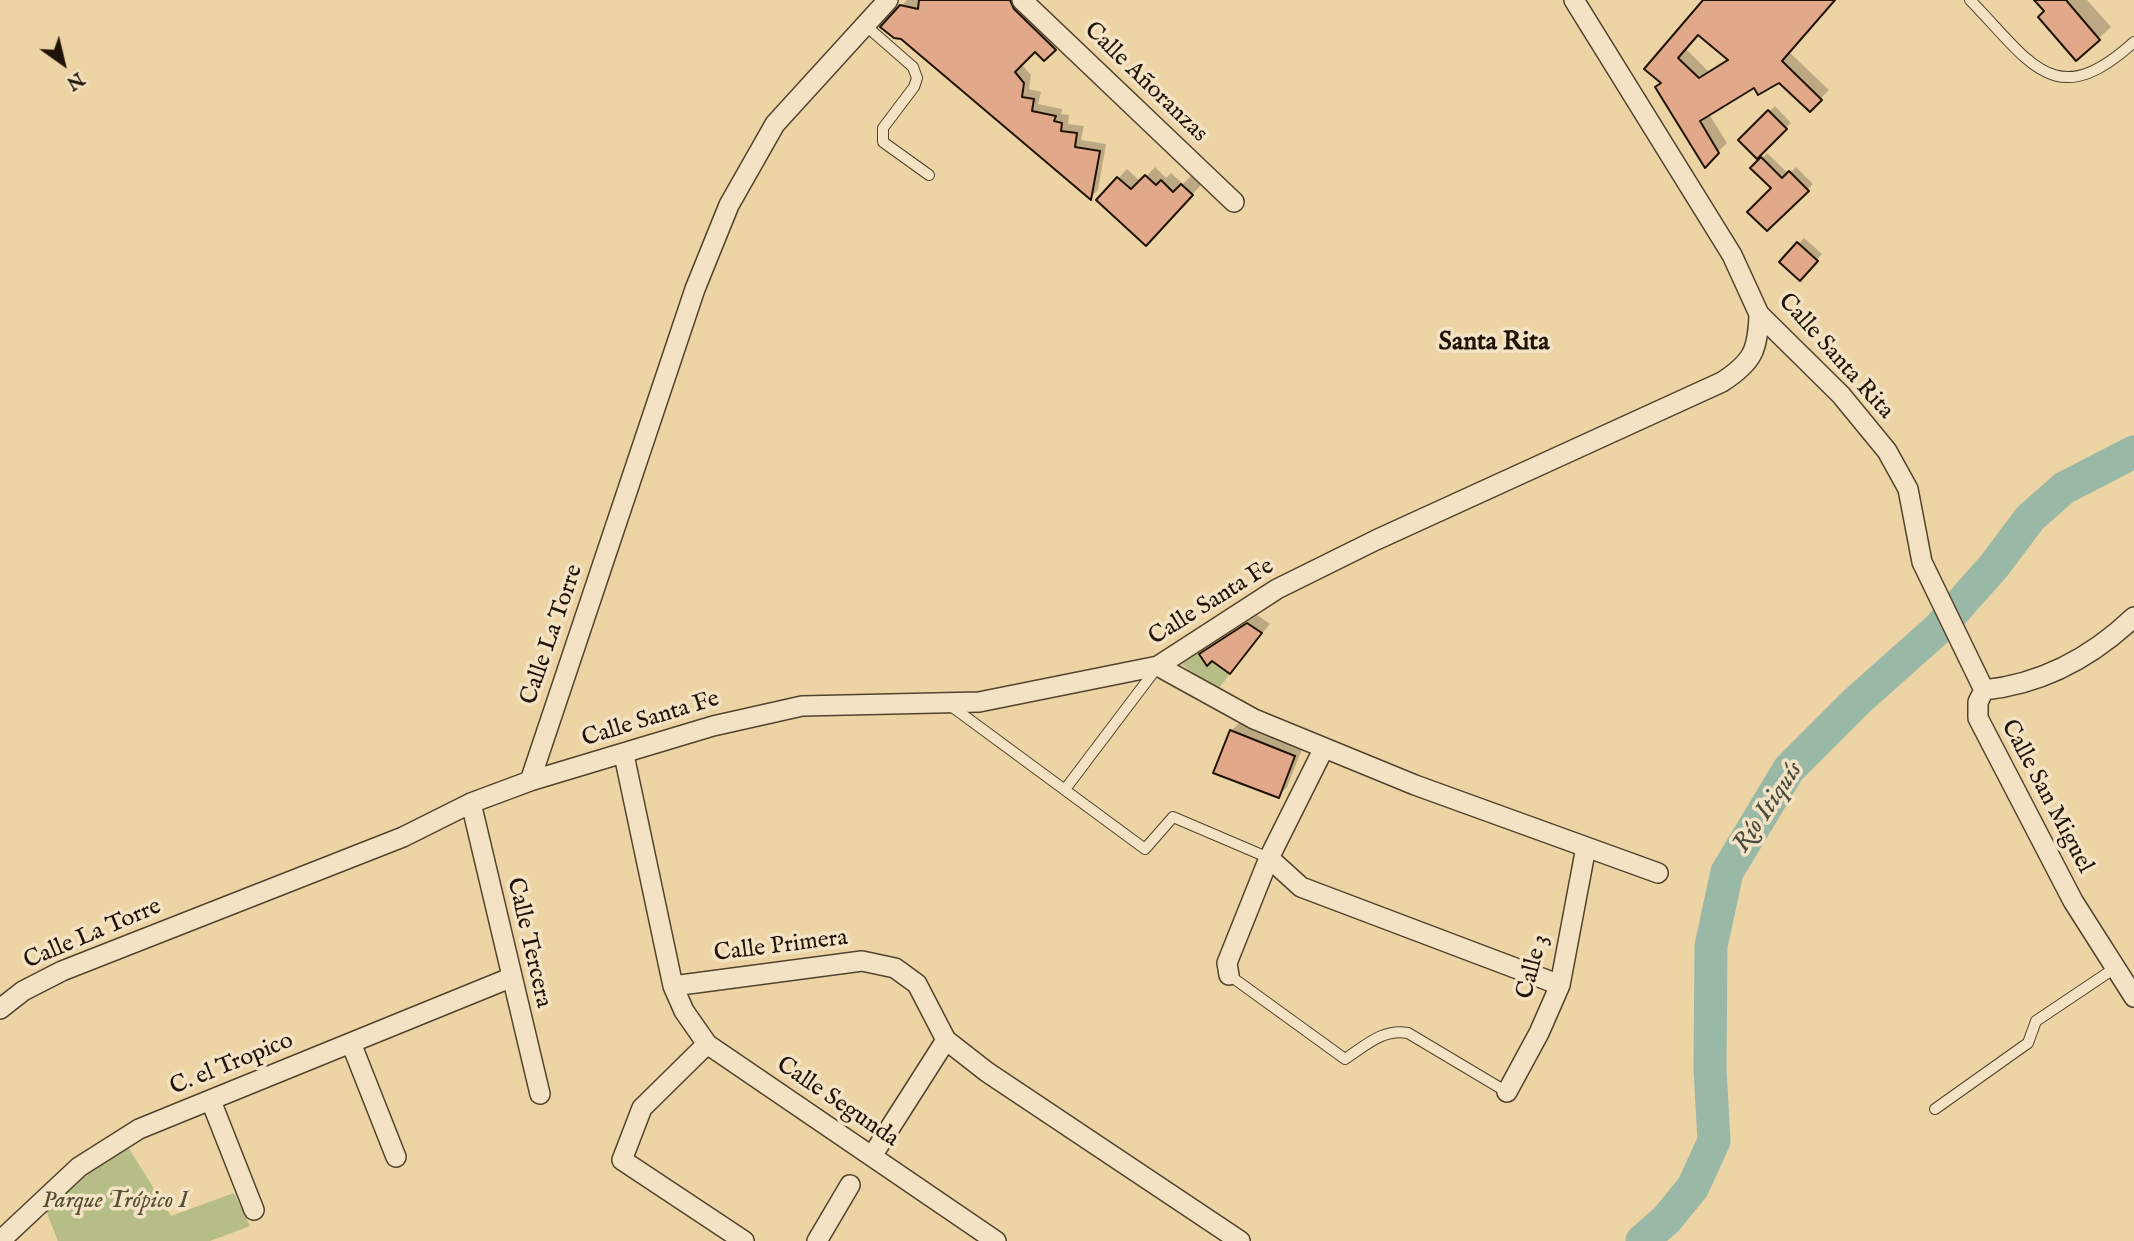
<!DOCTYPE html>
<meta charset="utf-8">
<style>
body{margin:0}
#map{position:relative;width:2134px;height:1241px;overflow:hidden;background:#ecd4a4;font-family:"IM FELL English",serif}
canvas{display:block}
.north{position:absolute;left:28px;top:28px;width:70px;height:70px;-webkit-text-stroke:5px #f3e3c4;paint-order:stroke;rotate:146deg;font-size:19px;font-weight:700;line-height:28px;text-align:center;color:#201307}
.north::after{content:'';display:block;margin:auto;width:24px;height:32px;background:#201307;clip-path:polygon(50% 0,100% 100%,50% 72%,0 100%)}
</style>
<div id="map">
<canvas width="2134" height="1241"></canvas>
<div class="north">N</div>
</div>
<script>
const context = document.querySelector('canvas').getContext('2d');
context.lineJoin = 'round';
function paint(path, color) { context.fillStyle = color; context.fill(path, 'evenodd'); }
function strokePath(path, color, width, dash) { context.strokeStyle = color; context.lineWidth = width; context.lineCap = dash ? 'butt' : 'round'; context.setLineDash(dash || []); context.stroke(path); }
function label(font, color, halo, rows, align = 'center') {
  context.font = font + ' "IM FELL English",serif'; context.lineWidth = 7; context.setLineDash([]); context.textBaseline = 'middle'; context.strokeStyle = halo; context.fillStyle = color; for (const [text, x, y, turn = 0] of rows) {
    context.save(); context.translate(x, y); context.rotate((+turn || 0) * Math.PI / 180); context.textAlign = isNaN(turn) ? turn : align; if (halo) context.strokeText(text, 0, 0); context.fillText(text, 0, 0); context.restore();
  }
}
const green = new Path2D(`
 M 1198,653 L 1207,665 L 1212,661 L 1230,674 L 1218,689 L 1181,664 Z
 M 128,1147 L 171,1216 L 234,1193 L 250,1226 L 210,1241 L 58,1241 L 46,1211 L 73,1185 Z`);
const shadow = new Path2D(`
 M 907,0 L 1020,0 L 1062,41 L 1044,59 L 1035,50 L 1021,64 L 1031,75 L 1029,89 L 1041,92 L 1038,104 L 1062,109 L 1061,114 L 1069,115 L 1068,124 L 1084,126 L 1081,140 L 1106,144 L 1098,190 L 1091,197 L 901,37 L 883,26 Z
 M 1706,0 L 1834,0 L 1789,52 L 1829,90 L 1810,110 L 1779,80 L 1754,86 L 1709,114 L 1727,143 L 1705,165 L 1663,82 ZM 1699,33 L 1728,58 L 1708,71 L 1686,49 Z
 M 2036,0 L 2087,0 L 2111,27 L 2076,59 Z
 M 1775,106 L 1791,123 L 1757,157 L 1740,140 Z
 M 1767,153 L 1789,174 L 1796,167 L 1813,184 L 1767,229 L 1774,188 L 1753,168 Z
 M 1155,167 L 1166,178 L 1171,173 L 1183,184 L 1191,176 L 1201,185 L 1146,243 L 1098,200 L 1127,169 L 1141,182 Z
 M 1804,238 L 1822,254 L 1800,279 L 1781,262 Z
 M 1257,615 L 1270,624 L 1238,663 L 1201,654 Z
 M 1240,722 L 1303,747 L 1287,787 L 1278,796 L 1231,731 Z`);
const river = new Path2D(`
 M 1642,1241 L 1667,1219 L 1693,1187 L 1714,1141 L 1710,1069 L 1711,946 L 1727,872 L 1789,769 L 1857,701 L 1939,628 L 1994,566 L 2030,518 L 2064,488 L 2134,452`);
const building = new Path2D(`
 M 919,0 L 1010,0 L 1014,9 L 1056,50 L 1044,61 L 1035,52 L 1015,72 L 1024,83 L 1022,97 L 1034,99 L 1032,111 L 1056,116 L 1054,121 L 1062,123 L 1061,131 L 1077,133 L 1075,147 L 1100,151 L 1091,200 L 901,39 L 894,38 L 880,27 L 900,5 L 918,9 Z
 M 1703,0 L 1835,0 L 1782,61 L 1822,100 L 1810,112 L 1779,83 L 1758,95 L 1754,88 L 1700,121 L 1719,153 L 1705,168 L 1655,87 L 1661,83 L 1644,69 ZM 1698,35 L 1728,60 L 1699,78 L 1678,58 Z
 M 2034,0 L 2066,0 L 2100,40 L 2076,61 L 2038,17 L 2044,11 Z
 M 1768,110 L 1787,129 L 1757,159 L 1738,140 Z
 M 1761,157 L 1782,178 L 1789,171 L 1809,191 L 1767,231 L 1747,212 L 1771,188 L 1750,168 Z
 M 1145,175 L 1156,185 L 1161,180 L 1173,192 L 1181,184 L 1193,195 L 1146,246 L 1096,200 L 1117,177 L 1131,189 Z
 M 1797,242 L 1818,261 L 1800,281 L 1779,262 Z
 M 1247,623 L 1262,633 L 1230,674 L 1212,661 L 1207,666 L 1199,654 Z
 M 1230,730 L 1295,756 L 1279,798 L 1213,773 Z`);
const service = new Path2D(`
 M 1970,0 C 2030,61 2054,115 2134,42
 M 865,25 L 913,67 L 917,78 L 914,87 L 883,128 L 883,142 L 929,175
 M 951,706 L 1145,849 L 1173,817 L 1269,858
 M 1066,788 L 1156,669
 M 1229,975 L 1345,1059 C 1365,1046 1383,1028 1408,1033 L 1507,1092
 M 1935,1109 L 2028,1043 L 2036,1021 L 2115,968`);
const minor = new Path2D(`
 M 1022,0 L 1234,202
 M 1574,0 L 1732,255 L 1759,314 L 1841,395 L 1887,451 L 1908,489 L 1922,562 L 1984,690
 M 1158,666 L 1254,719 L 1415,785 L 1658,873
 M 1984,690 L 1978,702 L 1978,718 L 2073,901 L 2134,997
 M 1984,690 C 2042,684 2092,657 2134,617
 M 624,755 L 673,986 L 862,961 L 895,968 L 917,984 L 946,1040 L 987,1072 L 1240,1241
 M 530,781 L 713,726 L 802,706 L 979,702 L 1158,666 L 1277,589 L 1376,540 L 1722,382 C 1753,362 1758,350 1759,314
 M 471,803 L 540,1094
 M 1269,858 L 1301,887 L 1560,985
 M 1229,975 L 1227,963 L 1269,858 L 1324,748
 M 673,986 L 684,1011 L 707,1044 L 996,1241
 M 0,1009 L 23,991 L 62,971 L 403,837 L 471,803 L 530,781 L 695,289 L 729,205 L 775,124 L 888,0
 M 351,1043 L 396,1157
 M 707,1044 L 642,1108 L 622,1160 L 744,1241
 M 1507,1092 L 1539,1033 L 1560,985 L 1586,847
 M 211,1101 L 254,1210
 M 872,1156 L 946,1040
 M 0,1241 L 79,1167 L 139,1129 L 510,978
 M 817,1241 L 850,1185`);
const streetNames = [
 ["Calle Añoranzas",1145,83,44],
 ["Calle Santa Rita",1835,357,48],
 ["Calle Santa Fe",1212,603,-32],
 ["Calle La Torre",553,635,-71],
 ["Calle Santa Fe",651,720,-17],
 ["Calle San Miguel",2046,797,62],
 ["Calle La Torre",93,935,-23],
 ["Calle Tercera",528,943,77],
 ["Calle Primera",781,947,-7],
 ["Calle 3",1534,967,-75],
 ["C. el Tropico",232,1065,-22],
 ["Calle Segunda",837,1103,34]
];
const parkNames = [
 ["Parque Trópico I",115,1202]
];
const neighbourhoodNames = [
 ["Santa Rita",1494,344]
];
const waterNames = [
 ["Río Itiquís",1769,808,-56]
];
paint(green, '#b6bd87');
paint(shadow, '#0003');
strokePath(river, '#99b8a5', 33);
paint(building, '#e1a989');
strokePath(building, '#201307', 2);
strokePath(service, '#53432e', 12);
strokePath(minor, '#53432e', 22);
strokePath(service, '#f3e3c4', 10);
strokePath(minor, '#f3e3c4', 19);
label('24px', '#201307', '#f3e3c4', streetNames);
label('italic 24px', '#544e34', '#f3e3c4', parkNames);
label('bold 26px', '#201307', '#f3e3c4', neighbourhoodNames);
label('italic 26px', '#4a4d3e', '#f3e3c4', waterNames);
</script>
